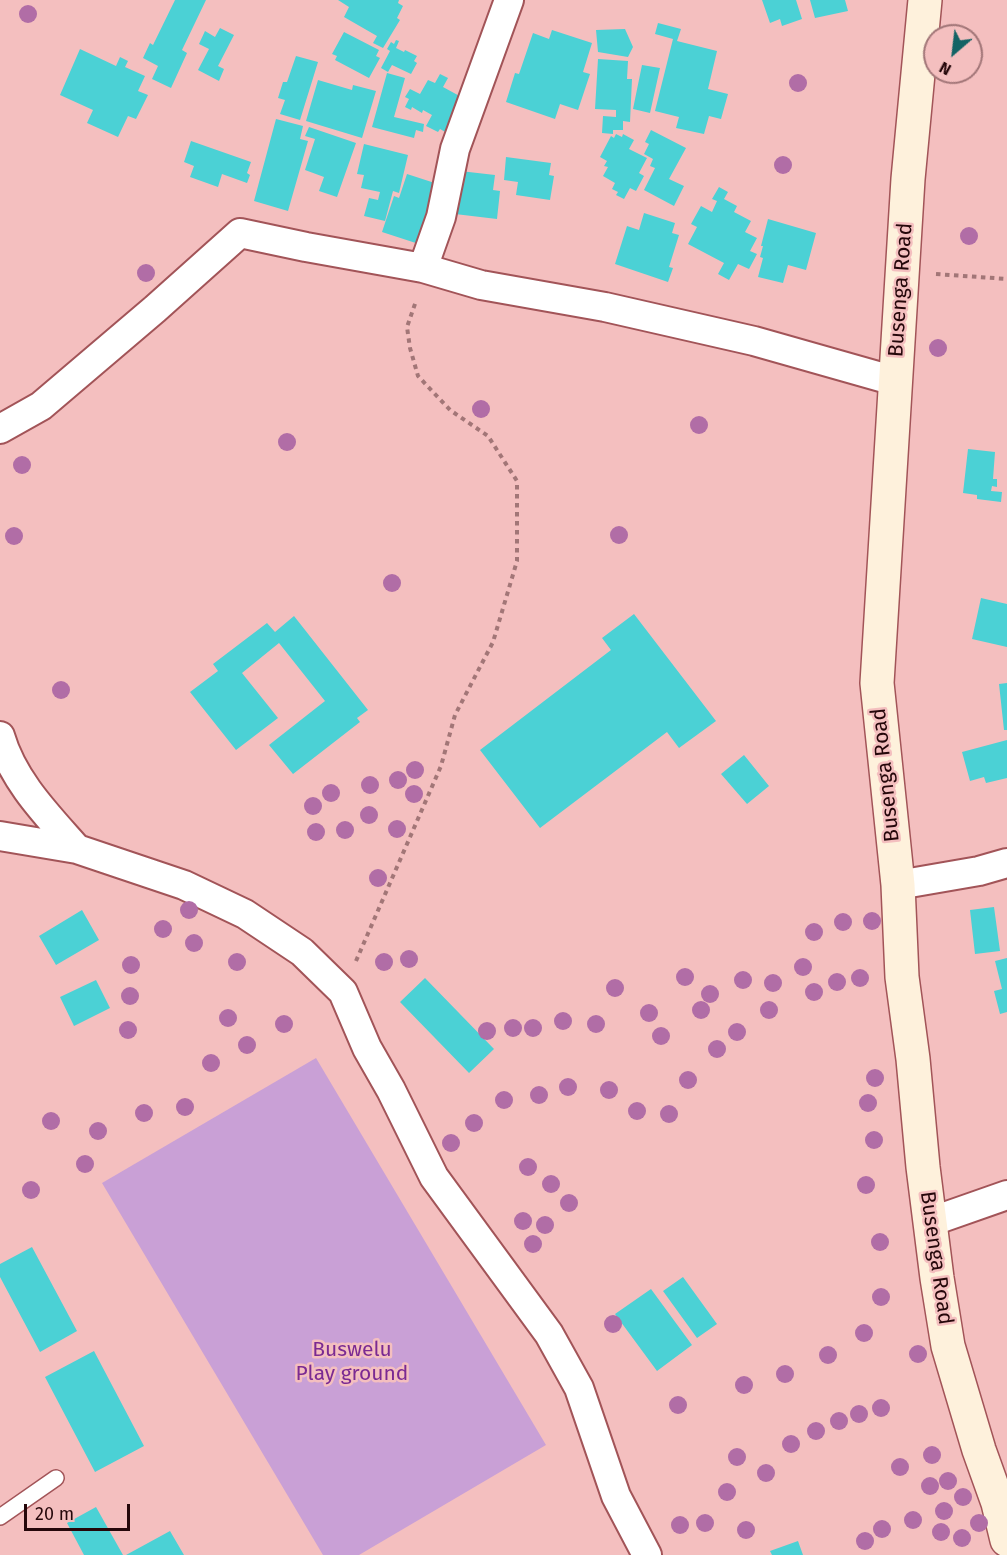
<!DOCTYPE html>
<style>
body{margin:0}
#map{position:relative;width:1007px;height:1555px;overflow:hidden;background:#f4bfbf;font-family:"Fira Sans",sans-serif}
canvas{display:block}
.north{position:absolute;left:923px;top:24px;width:60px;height:60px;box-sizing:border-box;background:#f4bfbf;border:2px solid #a17577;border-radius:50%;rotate:208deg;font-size:16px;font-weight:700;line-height:24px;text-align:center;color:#25070a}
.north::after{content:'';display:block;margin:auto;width:21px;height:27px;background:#136365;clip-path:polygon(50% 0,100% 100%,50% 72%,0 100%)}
.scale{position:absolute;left:24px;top:1504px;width:106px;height:27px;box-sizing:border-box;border:3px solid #25070a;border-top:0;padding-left:8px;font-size:18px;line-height:21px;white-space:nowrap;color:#25070a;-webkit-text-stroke:4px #f4bfbf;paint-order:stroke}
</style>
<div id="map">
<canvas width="1007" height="1555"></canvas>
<div class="north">N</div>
<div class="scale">20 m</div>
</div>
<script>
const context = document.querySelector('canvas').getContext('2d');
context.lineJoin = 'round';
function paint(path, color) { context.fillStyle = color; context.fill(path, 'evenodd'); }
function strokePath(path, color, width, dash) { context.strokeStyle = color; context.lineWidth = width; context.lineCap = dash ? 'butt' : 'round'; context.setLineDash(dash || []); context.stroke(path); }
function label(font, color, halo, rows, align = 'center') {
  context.font = font + ' "Fira Sans",sans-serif'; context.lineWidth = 5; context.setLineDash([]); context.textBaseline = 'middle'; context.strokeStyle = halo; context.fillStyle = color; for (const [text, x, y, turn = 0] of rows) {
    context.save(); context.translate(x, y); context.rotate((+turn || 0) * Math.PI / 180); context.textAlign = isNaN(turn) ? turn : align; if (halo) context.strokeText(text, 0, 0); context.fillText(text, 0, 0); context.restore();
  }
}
const green = new Path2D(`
 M 316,1058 L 546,1445 L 359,1555 L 323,1555 L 102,1183 Z`);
const building = new Path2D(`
 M 175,0 L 206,0 L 182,50 L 187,53 L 171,88 L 152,79 L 158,66 L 143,58 L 150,43 L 153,45 Z
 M 338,0 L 399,0 L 398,3 L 403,6 L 397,18 L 400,20 L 383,48 L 373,43 L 377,36 L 344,17 L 349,7 Z
 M 762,0 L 796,0 L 802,19 L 782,26 L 780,19 L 770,23 Z
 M 810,0 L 845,0 L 848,11 L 815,18 Z
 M 658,23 L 681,29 L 677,41 L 717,51 L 708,89 L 728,94 L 721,119 L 709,116 L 704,134 L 676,128 L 679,117 L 655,111 L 673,39 L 655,34 Z
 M 220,28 L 234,35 L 218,66 L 224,69 L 219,81 L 198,70 L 209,49 L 199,44 L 205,31 L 215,37 Z
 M 625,29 L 633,47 L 628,57 L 598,52 L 596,30 Z
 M 552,30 L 592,43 L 583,72 L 590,74 L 578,110 L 560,104 L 555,119 L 506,102 L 515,73 L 519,74 L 533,33 L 549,39 Z
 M 344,32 L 379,50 L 376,56 L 380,58 L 369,78 L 335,60 L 337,56 L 332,54 Z
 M 396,40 L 399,41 L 396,48 L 404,52 L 405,50 L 417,56 L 414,61 L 417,63 L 411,74 L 392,65 L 388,72 L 381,68 L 390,51 L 387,49 L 391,42 L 394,44 Z
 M 80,49 L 116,66 L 120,57 L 128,61 L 125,67 L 145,76 L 138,91 L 148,95 L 136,119 L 128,116 L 118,137 L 87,123 L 93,110 L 60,95 Z
 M 296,56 L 318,62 L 300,120 L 280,114 L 285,100 L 278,98 L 283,82 L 287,82 Z
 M 598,59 L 628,61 L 627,79 L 632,79 L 630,122 L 623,121 L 623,130 L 613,130 L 613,134 L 602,133 L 603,116 L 616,117 L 616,110 L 595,109 Z
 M 642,65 L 660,68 L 650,113 L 633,109 Z
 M 387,73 L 405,78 L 394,117 L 424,124 L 423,132 L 416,130 L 414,138 L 372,127 Z
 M 440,74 L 448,78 L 443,87 L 465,99 L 447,133 L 440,129 L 438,132 L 426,126 L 432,115 L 423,110 L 422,113 L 412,107 L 411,110 L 405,107 L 409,99 L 405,97 L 410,89 L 420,94 L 428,80 L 435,83 Z
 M 318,80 L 352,90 L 353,85 L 376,91 L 362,138 L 306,121 Z
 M 276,119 L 303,126 L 300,139 L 308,141 L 288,211 L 254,201 Z
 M 309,127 L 356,143 L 337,197 L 319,191 L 324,177 L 305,170 L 315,139 L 305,136 Z
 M 651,130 L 686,148 L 669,179 L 684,186 L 674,206 L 644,190 L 655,168 L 650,166 L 653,159 L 644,154 L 649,144 L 645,142 Z
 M 616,134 L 622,137 L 623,134 L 634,140 L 629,149 L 647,158 L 639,173 L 644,176 L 636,191 L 630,188 L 624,199 L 616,195 L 618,192 L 612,189 L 615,183 L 603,176 L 608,167 L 604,166 L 607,161 L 600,157 L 611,136 L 614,138 Z
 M 191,141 L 251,162 L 247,173 L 250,175 L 247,183 L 222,174 L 218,187 L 190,177 L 194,166 L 184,162 Z
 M 364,144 L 408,155 L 399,193 L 393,191 L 385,221 L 364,216 L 369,198 L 378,200 L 380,192 L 361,188 L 364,175 L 357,174 Z
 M 506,157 L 551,163 L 549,175 L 554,176 L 550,200 L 516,195 L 518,182 L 504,180 Z
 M 460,171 L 495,175 L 493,190 L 500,191 L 497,219 L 455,214 Z
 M 407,174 L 444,186 L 425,246 L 382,232 L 394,196 L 399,198 Z
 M 719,187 L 728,192 L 724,199 L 737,206 L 734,212 L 751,221 L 745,232 L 757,238 L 750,251 L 757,254 L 749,269 L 738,264 L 729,280 L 718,274 L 724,263 L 688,244 L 697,227 L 691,224 L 701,206 L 712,212 L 717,201 L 712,199 Z
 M 644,213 L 675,223 L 672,233 L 679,235 L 669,267 L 673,268 L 668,282 L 615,264 L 627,226 L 639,230 Z
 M 768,219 L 816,233 L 806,270 L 788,265 L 783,283 L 758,277 L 763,258 L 760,257 L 763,246 L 761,246 Z
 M 968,449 L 995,452 L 993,479 L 997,479 L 997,487 L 992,486 L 991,491 L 1002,492 L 1001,502 L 977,499 L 977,495 L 963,493 Z
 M 981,598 L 1007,604 L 1007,647 L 972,639 Z
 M 634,614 L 716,721 L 679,748 L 667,732 L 540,828 L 480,750 L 611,650 L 602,638 Z
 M 294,616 L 368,710 L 357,718 L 360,722 L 293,774 L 269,745 L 325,701 L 279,643 L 242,673 L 278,718 L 236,750 L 190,692 L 218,671 L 213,664 L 267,623 L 275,632 Z
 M 1007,683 L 1007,730 L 1004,730 L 999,684 Z
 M 1007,740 L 1007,778 L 986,783 L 984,777 L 970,781 L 962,752 Z
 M 744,755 L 769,786 L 747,804 L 721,774 Z
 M 994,907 L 1000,951 L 975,954 L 970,910 Z
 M 82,910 L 99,940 L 56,965 L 39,936 Z
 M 1007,958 L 1007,1012 L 1000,1014 L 994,991 L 1002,989 L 995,961 Z
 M 425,978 L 494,1049 L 469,1073 L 400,1002 Z
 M 96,980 L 110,1008 L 74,1026 L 60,997 Z
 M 32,1247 L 77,1331 L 40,1352 L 0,1277 L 0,1264 Z
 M 683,1277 L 717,1324 L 697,1338 L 663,1291 Z
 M 651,1289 L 692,1345 L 657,1371 L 615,1314 Z
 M 94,1351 L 144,1446 L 95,1472 L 45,1377 Z
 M 96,1507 L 123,1555 L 84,1555 L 67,1523 Z
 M 170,1531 L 184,1555 L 126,1555 Z
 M 798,1541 L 803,1555 L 772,1555 L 770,1551 Z`);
const path = new Path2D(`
 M 936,274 L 1007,279
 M 356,961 L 441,766 L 455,715 L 493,642 L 517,561 L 517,481 L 488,436 L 450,410 L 418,376 L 410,348 L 407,327 L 416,301`);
const lane = new Path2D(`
 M 0,1517 L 56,1478`);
const street = new Path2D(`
 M 423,268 L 441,217 L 455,149 L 509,0
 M 0,429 L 41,406 L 155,309 L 240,233 L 306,247 L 423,268 L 481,285 L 605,307 L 754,341 L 895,381
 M 0,736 C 13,781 47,815 77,849
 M 0,836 L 77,849 L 184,885 L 245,914 L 302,952 L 343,992 L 367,1048 L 391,1090 L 434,1177 L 549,1334 L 579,1388 L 616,1496 L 647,1555
 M 898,885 L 979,871 L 1007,863
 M 930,1222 L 1007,1195`);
const secondary = new Path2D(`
 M 925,0 L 908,179 L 877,683 L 898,885 L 902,977 L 913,1059 L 923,1167 L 937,1278 L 948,1346 L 979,1450 L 998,1503 L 1007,1540`);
const trees = [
 [28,14],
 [798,83],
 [783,165],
 [969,236],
 [146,273],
 [938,348],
 [481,409],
 [699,425],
 [287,442],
 [22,465],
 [619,535],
 [14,536],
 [392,583],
 [61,690],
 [415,770],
 [398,780],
 [370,785],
 [331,793],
 [414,794],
 [313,806],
 [369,815],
 [397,829],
 [345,830],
 [316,832],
 [378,878],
 [189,910],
 [872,921],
 [843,922],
 [163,929],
 [814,932],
 [194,943],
 [409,959],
 [237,962],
 [384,962],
 [131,965],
 [803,967],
 [685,977],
 [860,978],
 [743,980],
 [837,982],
 [773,983],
 [615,988],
 [814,992],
 [710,994],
 [130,996],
 [701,1010],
 [769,1010],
 [649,1013],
 [228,1018],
 [563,1021],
 [284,1024],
 [596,1024],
 [513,1028],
 [533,1028],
 [128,1030],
 [487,1031],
 [737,1032],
 [661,1036],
 [247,1045],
 [717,1049],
 [211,1063],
 [875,1078],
 [688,1080],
 [568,1087],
 [609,1090],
 [539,1095],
 [504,1100],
 [868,1103],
 [185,1107],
 [637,1111],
 [144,1113],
 [669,1114],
 [51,1121],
 [474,1123],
 [98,1131],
 [874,1140],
 [451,1143],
 [85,1164],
 [528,1167],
 [551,1184],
 [866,1185],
 [31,1190],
 [569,1203],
 [523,1221],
 [545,1225],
 [880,1242],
 [533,1244],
 [881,1297],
 [613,1324],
 [864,1333],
 [918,1354],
 [828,1355],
 [785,1374],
 [744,1385],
 [678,1405],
 [881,1408],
 [859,1414],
 [839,1421],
 [816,1431],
 [791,1444],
 [932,1455],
 [737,1457],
 [900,1467],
 [766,1473],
 [948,1481],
 [930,1486],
 [727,1492],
 [963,1497],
 [944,1511],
 [913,1520],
 [705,1523],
 [979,1523],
 [680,1525],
 [882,1529],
 [746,1530],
 [941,1532],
 [962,1538],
 [865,1541]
];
const streetNames = [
 ["Busenga Road",901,290,-86],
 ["Busenga Road",886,775,-96],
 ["Busenga Road",936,1258,82]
];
const parkNames = [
 ["Buswelu",352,1350],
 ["Play ground",352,1374]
];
paint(green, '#c9a0d6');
paint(building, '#4bd1d5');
strokePath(lane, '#a25458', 18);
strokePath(street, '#a25458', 32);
strokePath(secondary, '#a25458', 36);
strokePath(path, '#a27677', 4, [4.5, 4.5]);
strokePath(lane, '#fff', 15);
strokePath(street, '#fff', 28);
strokePath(secondary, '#fef1dc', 33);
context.fillStyle = '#b16da6';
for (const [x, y] of trees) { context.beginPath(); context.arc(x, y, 9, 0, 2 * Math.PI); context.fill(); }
label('21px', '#25070a', '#f4bfbf', streetNames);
label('21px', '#7b2a92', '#f4bfbf', parkNames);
</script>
